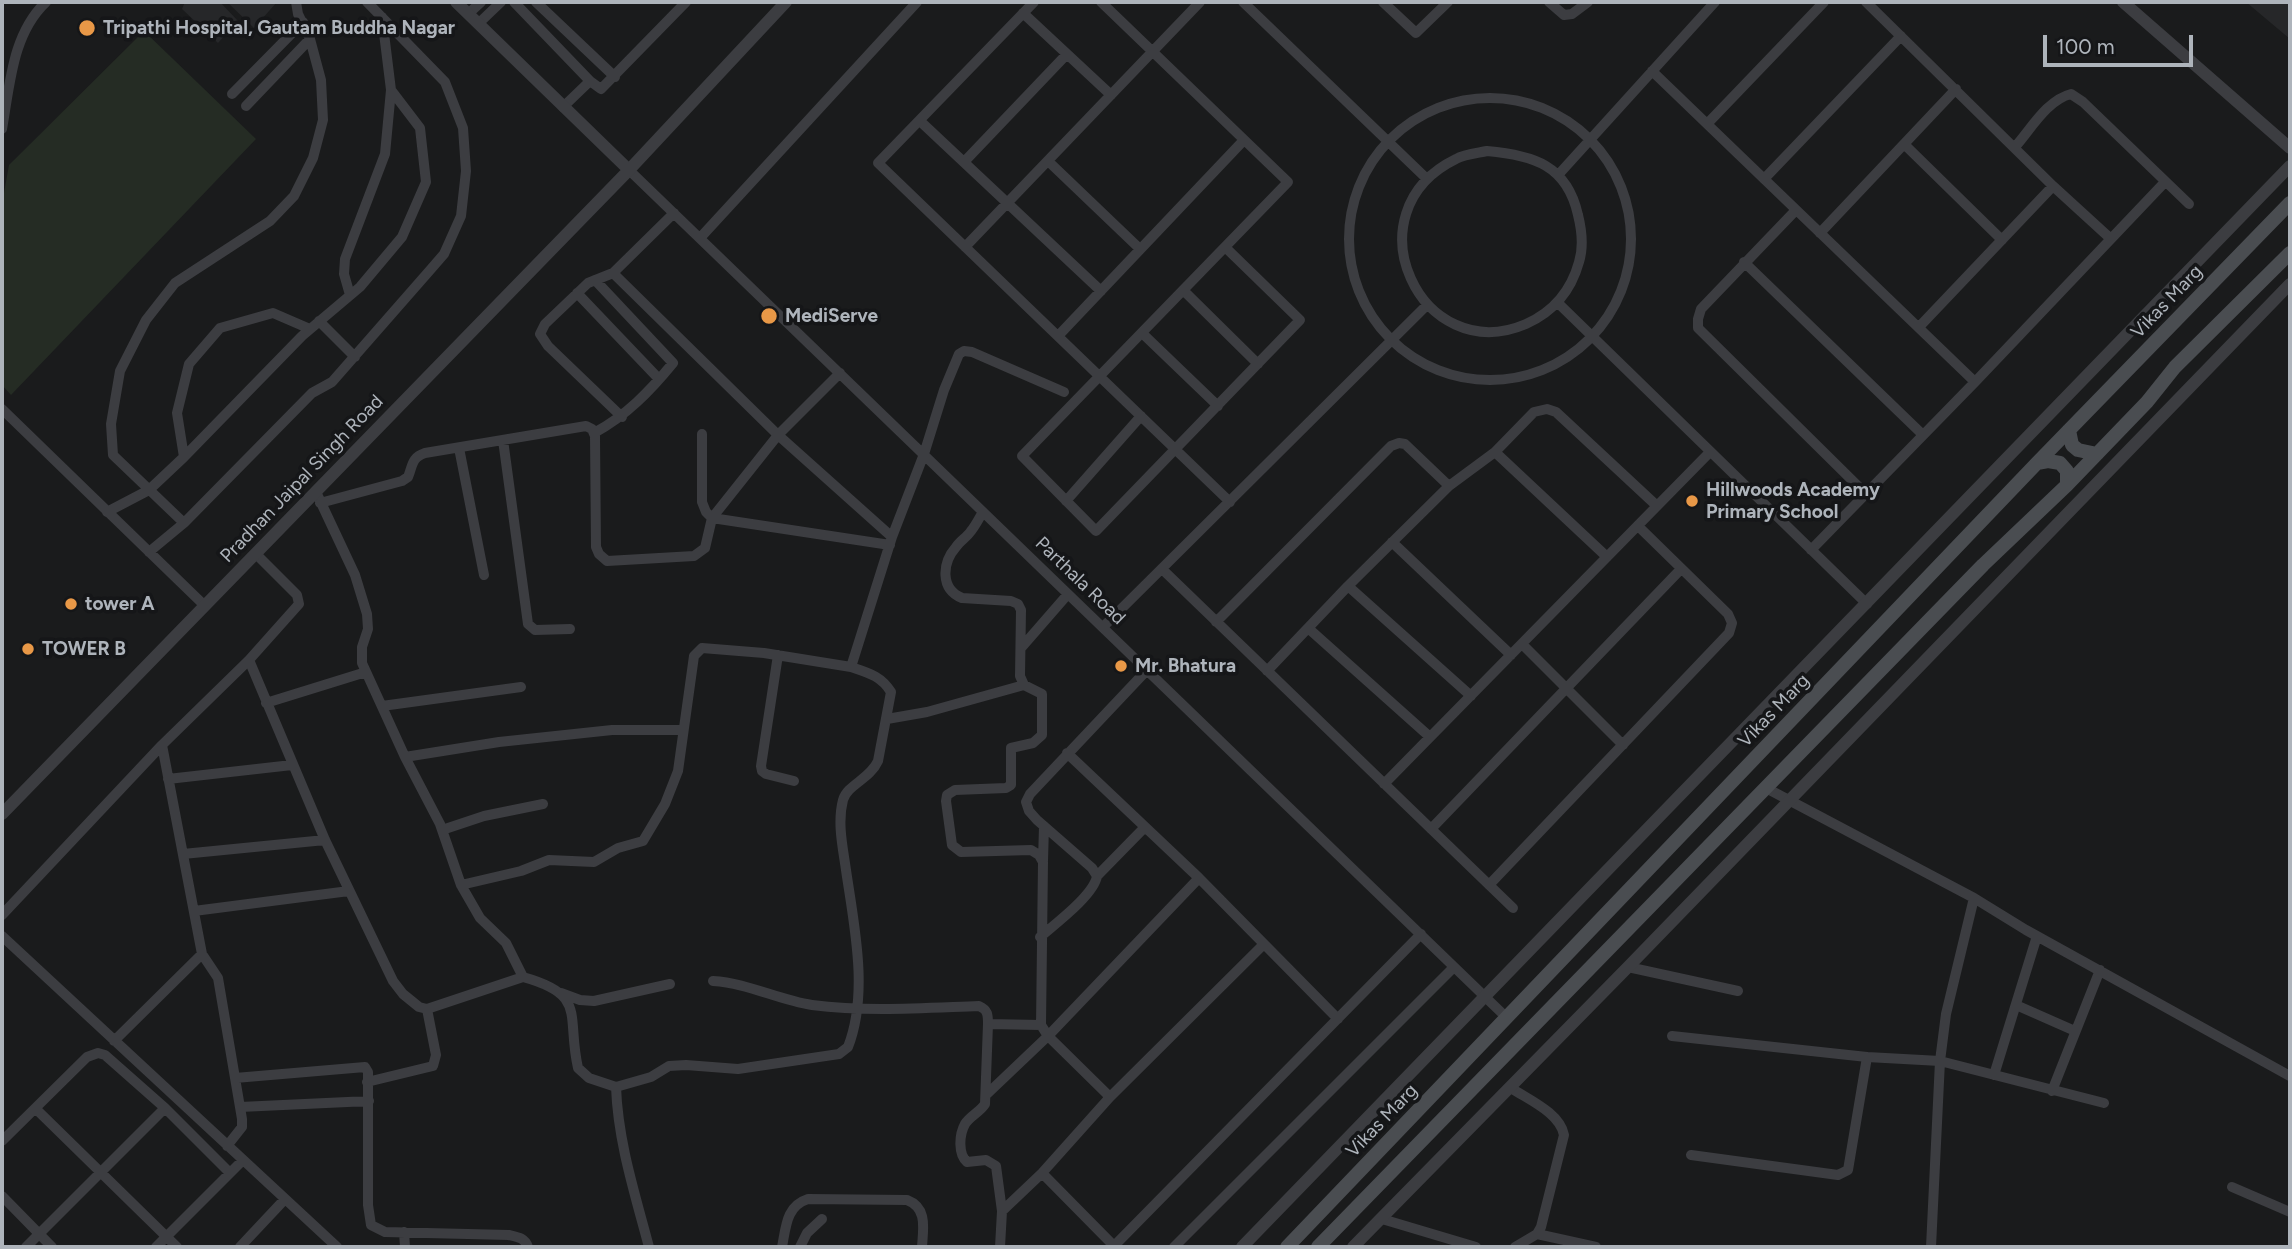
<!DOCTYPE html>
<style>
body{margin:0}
#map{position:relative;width:2292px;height:1249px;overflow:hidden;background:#1a1b1c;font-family:Figtree,sans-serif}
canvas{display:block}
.frame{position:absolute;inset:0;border:4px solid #aeb4bb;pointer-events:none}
.scale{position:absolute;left:2043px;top:35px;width:150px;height:32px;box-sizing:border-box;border:4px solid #aeb4bb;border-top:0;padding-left:9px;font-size:21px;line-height:24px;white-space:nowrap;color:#aeb4bb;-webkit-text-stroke:5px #151618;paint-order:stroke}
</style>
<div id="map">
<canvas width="2292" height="1249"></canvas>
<div class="frame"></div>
<div class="scale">100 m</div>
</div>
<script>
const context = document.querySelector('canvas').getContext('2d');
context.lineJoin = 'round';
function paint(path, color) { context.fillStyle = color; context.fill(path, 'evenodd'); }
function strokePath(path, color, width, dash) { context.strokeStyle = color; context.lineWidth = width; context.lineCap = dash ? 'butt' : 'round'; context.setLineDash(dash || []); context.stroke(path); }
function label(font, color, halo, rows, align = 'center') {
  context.font = font + ' Figtree,sans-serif'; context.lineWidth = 7; context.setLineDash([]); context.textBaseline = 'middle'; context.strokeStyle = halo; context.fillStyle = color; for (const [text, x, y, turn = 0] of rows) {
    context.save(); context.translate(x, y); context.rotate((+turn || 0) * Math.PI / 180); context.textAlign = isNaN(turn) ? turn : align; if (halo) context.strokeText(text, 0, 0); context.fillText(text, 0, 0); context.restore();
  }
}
const built = new Path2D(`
 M 185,2 L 220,2 L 238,21 L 218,43 L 182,9 Z
 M 227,2 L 277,2 L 254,28 Z
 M 2246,2 L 2290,2 L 2290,39 Z`);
const green = new Path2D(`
 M 144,31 L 256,139 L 11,395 L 2,385 L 2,204 L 9,165 Z`);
const minor = new Path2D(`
 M 296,2 L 298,14 L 310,39 L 321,80 L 323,120 L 313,158 L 294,196 L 270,221 L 175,283 L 146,320 L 120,371 L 111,424 L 113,455 L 184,523 L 312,393 L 332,382 L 431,269 L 444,254 L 461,216 L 466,171 L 463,128 L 445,82 L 367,2
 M 514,2 L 590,81 L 601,89 L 686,2
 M 536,2 L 615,77
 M 1034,2 L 878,163 L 1230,502
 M 1101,2 L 1288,182 L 1022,456 L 1096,531 L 1300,320 L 1225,247
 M 1243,2 L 1427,179
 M 1383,2 L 1416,33 L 1448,2
 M 1549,2 L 1564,15 L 1572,14 L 1588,2
 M 1866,2 L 2053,186 L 2111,239
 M 1023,13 L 1111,95
 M 468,14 L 481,2
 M 478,24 L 501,2
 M 1652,71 L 1975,382
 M 232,94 L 303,22
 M1349 239a141 141 0 1 1 282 0a141 141 0 1 1-282 0Z
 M 246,106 L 310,39
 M 563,107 L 590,81
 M 920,121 L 1101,291
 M 1707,124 L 1824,2
 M 2,129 C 10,85 12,34 46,2
 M 1904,144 L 2002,240
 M 2015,147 C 2031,129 2047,100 2071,94 L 2083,102 L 2189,204
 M 1487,151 C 1533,155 1567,165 1578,215 C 1582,231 1584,246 1579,262 C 1571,291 1553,312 1526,324 C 1421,369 1347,212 1456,159 C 1465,154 1478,153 1487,151 Z
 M 1048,161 L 1140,249
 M 964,162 L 1067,54
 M 629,170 L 1507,1018
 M 1559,174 L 1715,2
 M 1764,179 L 1901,36
 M 1796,210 L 1701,309 L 1698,319 L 1698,328 L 1865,493
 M 674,213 L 613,273 L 778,435 L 892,537
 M 1820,233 L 1956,89
 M 700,238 L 917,2
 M 965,247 L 1200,2
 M 1744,262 L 1922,434
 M 613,273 L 588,283 L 545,324 L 540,334 L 548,346 L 622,417
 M 1183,290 L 1258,364
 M 577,293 L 659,379
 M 350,295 L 344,274 L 345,259 L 385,154 L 391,90
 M 1558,303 L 1867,604
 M 319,321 L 355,357
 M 1919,327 L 2053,186
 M 1142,333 L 1218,406
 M 1058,336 L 1244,140
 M 2,409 L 205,606
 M 594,433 C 626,416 650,391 673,363 L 595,280
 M 702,434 L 702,502 L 706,512 L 712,518 L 890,545
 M 503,440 L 528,624 L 535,630 L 570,629
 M 459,448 L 484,575
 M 1495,452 L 1607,557
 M 184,457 L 177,413 L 189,364 L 220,328 L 273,313 L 310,329
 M 316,492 L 355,575 L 367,614 L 368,629 L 362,647 L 362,663 L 405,757 L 440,824 L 461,885 L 480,918 L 506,943 L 523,977 C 588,995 566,1015 578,1068 L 589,1078 L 616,1087 C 618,1142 635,1194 649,1247
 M 1066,501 L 1141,416
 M 320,503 L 402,481 L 408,477 C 413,465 411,458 425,453 L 586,426 L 592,429 L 595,436 L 596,547 L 599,554 L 607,561 L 694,556 L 705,548 L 712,518 L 778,435 L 840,373
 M 107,512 L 149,490 L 184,457 L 302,336 L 360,287 L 402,237 L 426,182 L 420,128 L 391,90 L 382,17
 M 983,512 C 979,518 976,525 971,531 C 967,537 960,541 956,547 C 942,563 940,589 962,598 L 1011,601 L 1018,604 L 1021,610 L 1020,676 L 1024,685 L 1042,694 L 1042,735 L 1033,743 L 1011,748 L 1011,785 L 1006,788 L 955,790 L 947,795 L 946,801 L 952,845 L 961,852 L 1031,850 L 1039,855 L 1043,862 L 1041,1025 L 1048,1036 L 1110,1097
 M 1392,542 L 1511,655
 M 1811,550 L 1975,382 L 2165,182
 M 149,552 L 184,523
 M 1162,569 L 1513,908
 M 1348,586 L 1471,696
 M 1216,622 L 1391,446 L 1399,443 L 1405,444 L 1449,486
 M 1103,627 L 1427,305
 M 1308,628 L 1430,737
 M 1522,644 L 1623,745
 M 1021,648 L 1068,594
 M 778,655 L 761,766 L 762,771 L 766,774 L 794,781
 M 249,660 L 325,840 L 393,981 L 403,994 L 419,1007 L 427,1009 L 523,977
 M 1267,671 L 1348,586 L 1449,486 L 1495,452 L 1534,412 L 1547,409 L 1556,412 L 1657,506
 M 266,703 L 366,672
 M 382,706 L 521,687
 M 887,719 L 927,712 L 1024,685
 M 162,745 L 202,954 L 218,978 L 242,1119 L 242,1127 L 227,1146
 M 1067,753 L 1199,878 L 1338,1019
 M 405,757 L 499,742 L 612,730 L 683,730
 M 168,779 L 292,765
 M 1384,784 L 1710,452
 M 1766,788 L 1974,898 L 2026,930 L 2290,1076
 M 1431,829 L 1681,569
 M 442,830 L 484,816 L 543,804
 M 183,854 L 325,840
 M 1043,861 L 1044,826
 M 1097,876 L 1145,827
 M 461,885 L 521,871 L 549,860 L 594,862 L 618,848 L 643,841 L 665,804 L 678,771 L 694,656 L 702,648 L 764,653 L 851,667
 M 1489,885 L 1729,633 L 1732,623 L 1728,614 L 1638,526
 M 194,911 L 349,891
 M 2,915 L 162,745 L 249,660 L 299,604 L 297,595 L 256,554
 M 2,936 L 337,1247
 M 1040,937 C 1055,924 1094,895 1097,876 L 1092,868 L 1037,820 L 1029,811 L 1026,802 L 1030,794 L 1147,670
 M 1628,967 L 1738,991
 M 713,981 C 748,983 778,1000 812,1005 C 867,1012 923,1008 979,1006 C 988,1010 988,1015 988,1024 L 985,1104 C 980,1112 970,1116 965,1124 C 959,1135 958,1154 967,1162 L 986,1160 L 996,1166 L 1002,1211 L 1000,1247
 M 561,993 L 580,1000 L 594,1001 L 670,984
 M 2016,1005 L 2075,1031
 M 988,1024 L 1041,1025
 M 1672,1036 L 1867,1057 L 1940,1061 L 2104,1103
 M 114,1041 L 202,954
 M 1994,1075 L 2037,936
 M 235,1078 L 365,1067 L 368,1072 L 368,1205 L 371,1225 L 385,1232 L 509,1235 C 518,1237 525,1238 528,1247
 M 367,1082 L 433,1066 L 436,1055 L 427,1009
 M 616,1087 L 651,1077 L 669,1066 L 686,1065 L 738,1069 L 839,1054 L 848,1047 C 869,993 854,925 846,870 C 843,848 837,823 843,800 C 847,785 870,779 878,761 L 891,692 C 881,676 869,673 851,667 L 892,537 L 924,454 L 944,390 L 959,354 L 964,351 L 972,352 L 1064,392
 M 1511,1088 C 1529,1100 1560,1113 1564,1135 L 1541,1227 L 1537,1234 L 1515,1247
 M 2052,1091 L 2100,970
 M 986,1095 L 1048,1036 L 1199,878
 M 240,1107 L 369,1101
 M 36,1109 L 177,1247
 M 2,1141 L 87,1057 L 98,1053 L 105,1055 L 165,1108 L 230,1173
 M 1691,1155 L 1838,1175 L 1848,1170 L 1867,1057
 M 1042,1173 L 1115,1247
 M 2232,1187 L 2290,1212
 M 2,1196 L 52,1247
 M 1002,1211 L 1042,1173 L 1110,1097 L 1264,944
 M 1382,1219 L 1476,1247
 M 404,1232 L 405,1247
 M 1537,1234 L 1596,1247
 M 1114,1246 L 1421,934
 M 26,1247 L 165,1108
 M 156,1247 L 243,1160
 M 240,1247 L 285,1199
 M 782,1247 C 786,1227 786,1206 808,1199 L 907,1200 C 928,1208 923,1229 922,1247
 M 800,1247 L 807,1233 L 822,1219
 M 1174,1247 L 1454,967
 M 1931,1247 L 1940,1061 L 1946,1014 L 1974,898`);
const tertiary = new Path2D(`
 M 456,2 L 629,170
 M 2123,2 L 2290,148
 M 2,814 L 629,170 L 786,2
 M 1242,1247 L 2290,166
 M 1353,1247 L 1628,967 L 2290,284`);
const secondary = new Path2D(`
 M 2069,430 L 2072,445 L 2078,450 L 2097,454
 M 2037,463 L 2048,461 L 2060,463 L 2067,471 L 2067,485
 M 1287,1247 L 2037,463 L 2290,203
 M 1318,1247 L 1983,565 L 2067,485 L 2147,402 L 2175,367 L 2290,253`);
const markers = [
 [87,28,9,"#e89847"],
 [769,316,9,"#e89847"],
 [1692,501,7,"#e89847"],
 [71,604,7,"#e89847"],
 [28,649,7,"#e89847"],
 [1121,666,7,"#e89847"]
];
const poiNames = [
 ["Tripathi Hospital, Gautam Buddha Nagar",103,28],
 ["MediServe",785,316],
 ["Hillwoods Academy",1706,490],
 ["Primary School",1706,512],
 ["tower A",85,604],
 ["TOWER B",42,649],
 ["Mr. Bhatura",1135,666]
];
const streetNames = [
 ["Vikas Marg",2167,302,-46],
 ["Pradhan Jaipal Singh Road",302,479,-46],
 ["Parthala Road",1080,581,44],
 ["Vikas Marg",1774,711,-46],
 ["Vikas Marg",1382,1121,-46]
];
paint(built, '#262729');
paint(green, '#252c24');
strokePath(minor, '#3c3d41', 10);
strokePath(tertiary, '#3c3d41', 12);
strokePath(secondary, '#4a4d51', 14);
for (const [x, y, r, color] of markers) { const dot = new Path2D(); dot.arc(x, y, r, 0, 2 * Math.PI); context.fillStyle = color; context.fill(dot); strokePath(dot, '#151618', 2.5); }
label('bold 19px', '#aeb4bb', '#151618', poiNames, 'left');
label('19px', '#aeb4bb', '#151618', streetNames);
</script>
